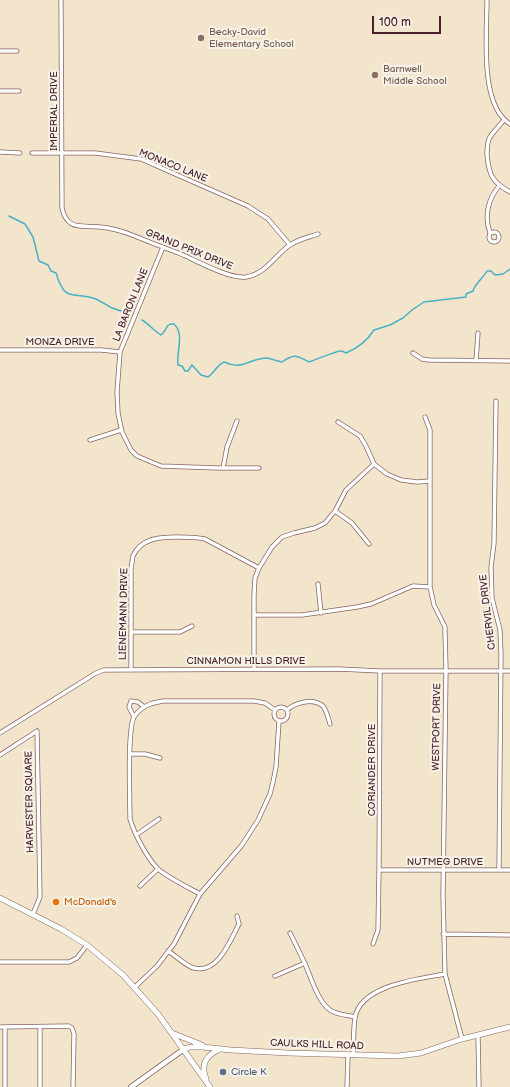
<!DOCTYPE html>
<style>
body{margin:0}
#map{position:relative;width:510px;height:1087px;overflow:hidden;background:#f3e5cc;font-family:"Balsamiq Sans",sans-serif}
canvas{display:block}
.scale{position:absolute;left:372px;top:16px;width:69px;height:18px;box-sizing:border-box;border:2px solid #4a1f2b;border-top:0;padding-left:5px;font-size:12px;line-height:14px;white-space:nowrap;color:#4a1f2b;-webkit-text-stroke:3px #f7f3e8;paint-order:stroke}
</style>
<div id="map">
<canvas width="510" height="1087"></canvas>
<div class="scale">100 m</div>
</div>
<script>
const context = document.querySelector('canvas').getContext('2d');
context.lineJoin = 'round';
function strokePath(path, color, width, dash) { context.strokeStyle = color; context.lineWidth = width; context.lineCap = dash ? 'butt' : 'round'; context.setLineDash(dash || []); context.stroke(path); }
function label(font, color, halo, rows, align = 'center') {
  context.font = font + ' "Balsamiq Sans",sans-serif'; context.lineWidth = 4; context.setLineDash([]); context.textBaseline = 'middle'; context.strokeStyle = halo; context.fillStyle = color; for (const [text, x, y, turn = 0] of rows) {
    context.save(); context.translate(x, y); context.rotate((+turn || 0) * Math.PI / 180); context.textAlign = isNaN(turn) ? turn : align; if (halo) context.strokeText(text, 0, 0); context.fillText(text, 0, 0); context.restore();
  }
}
const stream = new Path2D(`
 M 9,216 L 25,224 L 33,237 L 39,261 L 48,265 L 51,271 L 56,273 C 65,302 71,292 93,298 C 99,300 105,304 110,307 C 116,310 122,311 128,313
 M 142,320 C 149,324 154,331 161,335 C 167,331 165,323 174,324 C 185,334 176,352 178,365 L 182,366 L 185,371 L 188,371 L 192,365 L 201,375 L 208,377 C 214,373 217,365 224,362 C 243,371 249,358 267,358 C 272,359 277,361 282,362 C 295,353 297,356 309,362 C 312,361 337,351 340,351 C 343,351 344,352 346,353 C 358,348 367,341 374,330 L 390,325 L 403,318 L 412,310 L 424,302 L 466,297 L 466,294 L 473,291 C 475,284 483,278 487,271 L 491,271 L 495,275 L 503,274 L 510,269`);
const minor = new Path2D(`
 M 61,0 L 62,208 C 67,231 82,225 100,227 C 111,228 122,231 132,235 C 149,242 165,248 181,254 C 197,261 229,279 246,277 C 266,274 275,255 290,245 C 299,239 309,237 318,234
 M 487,0 C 487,33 479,105 510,124
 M 0,51 L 17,51
 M 0,91 L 19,91
 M 504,120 C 500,125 494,131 490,137 C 487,142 487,149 487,155 C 489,175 492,182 510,192
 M 0,152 L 20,153
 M 32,153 L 95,153 L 141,159 L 248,206 L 268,219 L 290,245
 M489 237a5 5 0 1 1 10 0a5 5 0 1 1-10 0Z
 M 490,233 C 484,216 488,199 499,186
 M 163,247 L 120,352 L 117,392 L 118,413 L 122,432 L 131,450 L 137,456 L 161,466 L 218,468 L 259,468
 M 0,350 L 101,350 L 120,352
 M 413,353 L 422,359 L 429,360 L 510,361
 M 476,361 L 478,333
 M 496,401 L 494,543 L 491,567 L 492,598 L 500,630 L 501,653 L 499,870
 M 425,417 L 430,430 L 430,587 L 434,605 L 445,627 L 445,632 L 446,670 L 443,895 L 445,974 L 462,1039
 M 338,422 L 360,436 L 366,446 L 374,464 L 387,474 L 401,480 L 417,482 L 430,481
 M 90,440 L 121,430
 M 223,468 L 227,447 L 237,421
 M 335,511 L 352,523 L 369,544
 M 318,584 L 321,613
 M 254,615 L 302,615 L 357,607 L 371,604 L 413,586 L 430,587
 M 132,632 L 180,632 L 192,626
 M 254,669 L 254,595 L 255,578 L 259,568 L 272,547 L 282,537 L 294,533 L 315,528 L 325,523 L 335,511 L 346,490 L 374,464
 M 131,670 L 131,568 C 132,565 132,560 133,556 C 141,538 160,537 177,537 C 187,537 196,537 205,539 L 259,568
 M274 714a7 7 0 1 1 14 0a7 7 0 1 1-14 0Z
 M 287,710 C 296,702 313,698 323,706 C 327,711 328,718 330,724
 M 134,717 L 129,707 L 131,701 L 138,702 L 143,706
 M 0,733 L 96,673 L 104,670 L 339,669 L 380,671 L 510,671
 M 131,754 L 145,754 L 160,758
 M 0,755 L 37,731 L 40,897 L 33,914
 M 136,835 L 159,819
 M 379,870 L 510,870
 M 140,886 L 158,869
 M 200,894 C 189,888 165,876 157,868 C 146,856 135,835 130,819 C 130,800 127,729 134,717 C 141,706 151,703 163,701 L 254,701 L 265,703 L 275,710
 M 290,933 C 295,943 300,953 305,964 C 311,977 318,1002 330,1010 C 337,1015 347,1015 355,1017
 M 443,934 L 510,935
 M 373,944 L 378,930 L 379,870 L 380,671
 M 168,951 C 175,955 187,967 194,968 C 218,974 230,941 239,924 L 237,916
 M 0,962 L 69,962 L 77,958 L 87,945
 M 275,976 L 305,963
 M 135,987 L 157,966 L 174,944 L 200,894 L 242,845 L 258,820 L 270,794 L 273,782 L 276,767 L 279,721
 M 0,1027 L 69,1026 L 72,1028 L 74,1034 L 73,1087
 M 40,1027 L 40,1087
 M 478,1035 L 479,1087
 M 353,1055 C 354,1043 353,1030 355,1018 C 360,985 418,979 445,974
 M 5,1087 L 5,1027
 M 347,1087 L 348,1055`);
const tertiary = new Path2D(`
 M 131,1087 L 184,1049`);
const secondary = new Path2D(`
 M 0,898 L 61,929 L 87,945 L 123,975 L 158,1014 L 210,1087
 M 172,1033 L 202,1045
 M 184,1049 L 190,1047 L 202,1047 L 231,1050 L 288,1053 L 398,1056 L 421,1053 L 462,1039 L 510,1027
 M 206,1079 C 200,1063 207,1055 220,1049`);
const markers = [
 [201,38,4,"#8d6e63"],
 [375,75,4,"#8d6e63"],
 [56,902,4,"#e8710a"],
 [223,1072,4,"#5c6f8a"]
];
const educationNames = [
 ["Becky-David",209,32],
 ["Elementary School",209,44],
 ["Barnwell",383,69],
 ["Middle School",383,81]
];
const streetNames = [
 ["IMPERIAL DRIVE",54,111,-90],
 ["MONACO LANE",173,166,22],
 ["GRAND PRIX DRIVE",189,250,22],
 ["LA BARON LANE",131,305,-68],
 ["MONZA DRIVE",60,342],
 ["CHERVIL DRIVE",488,612,-97],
 ["LIENEMANN DRIVE",124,614,-89],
 ["CINNAMON HILLS DRIVE",246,661],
 ["WESTPORT DRIVE",437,727,-89],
 ["CORIANDER DRIVE",372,770,-90],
 ["HARVESTER SQUARE",30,802,-91],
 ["NUTMEG DRIVE",445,862],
 ["CAULKS HILL ROAD",317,1045,2]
];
const foodNames = [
 ["McDonald's",64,902]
];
const serviceNames = [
 ["Circle K",231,1072]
];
strokePath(stream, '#48b1c6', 1.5);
strokePath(minor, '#856463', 5);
strokePath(tertiary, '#856463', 6);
strokePath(secondary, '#856463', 6);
strokePath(minor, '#fff', 3.5);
strokePath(tertiary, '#fff', 4.5);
strokePath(secondary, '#fff', 5);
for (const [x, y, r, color] of markers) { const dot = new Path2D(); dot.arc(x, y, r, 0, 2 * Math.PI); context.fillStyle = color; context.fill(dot); strokePath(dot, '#f7f3e8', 1.5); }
label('10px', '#785e54', '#f7f3e8', educationNames, 'left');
label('10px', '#4a1f2b', '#f7f3e8', streetNames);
label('10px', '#c56008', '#f7f3e8', foodNames, 'left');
label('10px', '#4e5e75', '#f7f3e8', serviceNames, 'left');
</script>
